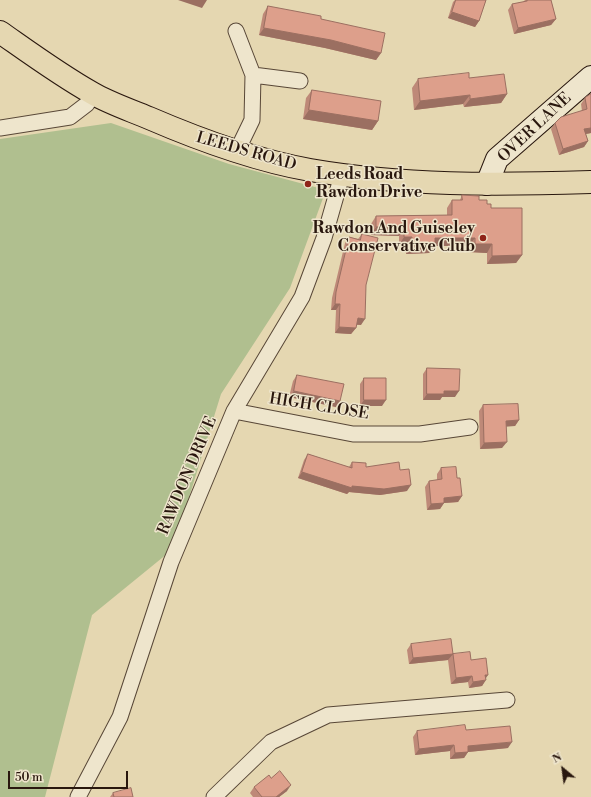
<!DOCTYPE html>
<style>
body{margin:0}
#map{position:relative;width:591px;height:797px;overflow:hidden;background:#e5d7b1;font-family:"Libre Bodoni",serif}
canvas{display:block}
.north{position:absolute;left:543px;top:749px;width:40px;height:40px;-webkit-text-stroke:3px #eee5cc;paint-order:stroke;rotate:331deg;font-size:11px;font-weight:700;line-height:16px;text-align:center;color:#29170e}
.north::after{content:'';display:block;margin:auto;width:14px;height:18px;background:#29170e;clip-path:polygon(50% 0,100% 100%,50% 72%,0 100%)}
.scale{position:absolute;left:8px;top:771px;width:120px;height:18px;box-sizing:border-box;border:2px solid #29170e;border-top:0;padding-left:5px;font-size:12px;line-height:14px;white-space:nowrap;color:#29170e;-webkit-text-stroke:3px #eee5cc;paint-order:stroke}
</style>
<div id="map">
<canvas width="591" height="797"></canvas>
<div class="north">N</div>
<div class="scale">50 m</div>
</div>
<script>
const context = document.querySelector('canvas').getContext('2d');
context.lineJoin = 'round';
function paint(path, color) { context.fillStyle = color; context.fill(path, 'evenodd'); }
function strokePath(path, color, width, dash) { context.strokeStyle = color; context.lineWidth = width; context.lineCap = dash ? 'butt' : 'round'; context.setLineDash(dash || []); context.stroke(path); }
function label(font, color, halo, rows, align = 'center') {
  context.font = font + ' "Libre Bodoni",serif'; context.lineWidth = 3; context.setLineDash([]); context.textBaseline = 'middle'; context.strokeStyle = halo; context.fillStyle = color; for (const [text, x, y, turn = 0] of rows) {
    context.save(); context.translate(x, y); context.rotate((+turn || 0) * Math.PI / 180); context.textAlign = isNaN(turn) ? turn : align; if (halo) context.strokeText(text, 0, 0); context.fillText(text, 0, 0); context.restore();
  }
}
const green = new Path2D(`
 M 111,123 L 229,164 L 326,190 L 290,288 L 221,394 L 173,549 L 92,615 L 45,797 L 0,797 L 0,139 Z`);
const street = new Path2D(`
 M 236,31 L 253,75 L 252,120 L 237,151
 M 253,75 L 300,81
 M 0,128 L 70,117 L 87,104 L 93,94
 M 234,411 L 353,434 L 420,434 L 470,427
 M 78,797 L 120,717 L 171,562 L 234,411 L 302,297 L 324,238 L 342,175
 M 214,797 L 271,742 L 328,715 L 507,700`);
const secondary = new Path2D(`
 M 487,184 L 497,159 L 591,77`);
const primary = new Path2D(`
 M 0,32 C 30,53 60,75 92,93 C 109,103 130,110 149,118 C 200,140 254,160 310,170 C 403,186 497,185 591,182`);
const wall = new Path2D(`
 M 455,0 L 486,0 L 479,21 L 475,27 L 448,18 L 453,2 Z
 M 525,0 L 551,0 L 556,19 L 551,25 L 514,34 L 508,10 L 512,4 L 523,2 Z
 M 268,6 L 381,53 L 376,60 L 325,48 L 259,35 L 263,14 Z
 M 469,78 L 507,94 L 501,103 L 464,107 L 463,104 L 414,110 L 412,88 L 418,79 Z
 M 312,90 L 378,121 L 372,130 L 303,119 L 306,98 Z
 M 591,94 L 591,133 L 586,134 L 588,141 L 584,147 L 559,155 L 551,129 L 555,123 L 582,111 L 581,104 L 585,98 Z
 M 462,195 L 479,200 L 491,208 L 522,255 L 516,263 L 487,264 L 487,253 L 469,252 L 469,246 L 434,246 L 429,253 L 406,254 L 406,245 L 399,245 L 399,236 L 371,235 L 371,224 L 376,216 L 447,215 L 447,208 L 452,200 L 460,200 Z
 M 362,234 L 366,285 L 361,325 L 356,325 L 356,328 L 351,334 L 335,333 L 336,310 L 331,310 L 332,298 L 345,243 L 349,237 L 358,239 Z
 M 427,368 L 455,397 L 442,397 L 440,400 L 423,400 L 423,374 Z
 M 297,375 L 340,401 L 336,407 L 289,397 L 293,381 Z
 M 364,378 L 382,406 L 360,406 L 360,384 Z
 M 483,405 L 519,420 L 515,426 L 506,426 L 502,448 L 480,449 L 479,411 Z
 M 308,454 L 349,467 L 352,462 L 366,467 L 400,470 L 407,491 L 380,495 L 349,492 L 347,494 L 298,478 L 304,460 Z
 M 441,468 L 457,478 L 462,496 L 458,502 L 444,503 L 440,509 L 427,510 L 425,487 L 429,481 L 437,480 L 437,474 Z
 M 411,644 L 453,654 L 471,660 L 486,679 L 482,686 L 469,688 L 468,682 L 451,684 L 448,660 L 409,664 L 407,650 Z
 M 466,730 L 508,748 L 468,752 L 464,758 L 450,759 L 450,751 L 415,755 L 413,737 L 417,731 Z
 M 271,778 L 287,791 L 279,797 L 253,797 L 250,793 L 254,787 Z
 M 113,793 L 133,797 L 110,797 Z`);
const shadedWall = new Path2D(`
 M 178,0 L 207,0 L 202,8 Z
 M 452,12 L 479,21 L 475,27 L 448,18 Z
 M 556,19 L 551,25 L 514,34 L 518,28 Z
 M 264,28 L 331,40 L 381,53 L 376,60 L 325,48 L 259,35 Z
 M 507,94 L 501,103 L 464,107 L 470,99 Z
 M 470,95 L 463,104 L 414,110 L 420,101 Z
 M 309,110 L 378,121 L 372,130 L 303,119 Z
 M 591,128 L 591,133 L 580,135 L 584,129 Z
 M 588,141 L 584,147 L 559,155 L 563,149 Z
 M 376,227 L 404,227 L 399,236 L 371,235 Z
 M 404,237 L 412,237 L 406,245 L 399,245 Z
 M 435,238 L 475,238 L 469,246 L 434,246 L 429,253 L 406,254 L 412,245 Z
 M 475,244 L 492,244 L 487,253 L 469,252 Z
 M 522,255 L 516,263 L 487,264 L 492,256 Z
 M 335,304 L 340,304 L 336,310 L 331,310 Z
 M 358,318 L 365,319 L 361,325 L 353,324 Z
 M 339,327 L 356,328 L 351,334 L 335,333 Z
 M 294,391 L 340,401 L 336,407 L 289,397 Z
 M 444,391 L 459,391 L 455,397 L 442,397 L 440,400 L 423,400 L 427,394 Z
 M 364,400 L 386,400 L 382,406 L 360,406 Z
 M 519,420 L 515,426 L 502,427 L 506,421 Z
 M 507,442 L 502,448 L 480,449 L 484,443 Z
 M 302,472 L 352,486 L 411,485 L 407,491 L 380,495 L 349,492 L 347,494 L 298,478 Z
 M 462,496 L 458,502 L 444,503 L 440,509 L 427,510 L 431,504 L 444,498 Z
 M 453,654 L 448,660 L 409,664 L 413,658 Z
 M 485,675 L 488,675 L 484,681 L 486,680 L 482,686 L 469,688 L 473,682 Z
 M 472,676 L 468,682 L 451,684 L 456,678 Z
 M 512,742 L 508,748 L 468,752 L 464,758 L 450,759 L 455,753 L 468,746 Z
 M 454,745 L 450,751 L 415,755 L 419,749 Z
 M 291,785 L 287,791 L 279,797 L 276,797 Z`);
const building = new Path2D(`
 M 456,0 L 486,0 L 479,21 L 452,12 Z
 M 527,0 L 551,0 L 556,19 L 518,28 L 512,4 L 527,1 Z
 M 268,6 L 321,16 L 321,19 L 385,33 L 381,53 L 331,40 L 264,28 Z
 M 469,73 L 469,78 L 504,74 L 507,94 L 470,99 L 470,95 L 420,101 L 418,79 Z
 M 312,90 L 381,101 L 378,121 L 309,110 Z
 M 591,94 L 591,128 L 584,129 L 588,141 L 563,149 L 555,123 L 561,117 L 587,109 L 585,98 Z
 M 462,195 L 479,196 L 479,200 L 487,200 L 487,204 L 491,204 L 491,208 L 522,208 L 522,255 L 492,256 L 492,244 L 475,244 L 475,238 L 435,238 L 435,245 L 412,245 L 412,237 L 404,237 L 404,227 L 376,227 L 376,216 L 452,215 L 452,200 L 462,200 Z
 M 362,234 L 378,238 L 366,285 L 365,319 L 358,318 L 356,328 L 339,327 L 340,304 L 335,304 L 336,292 L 349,237 L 360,240 Z
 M 427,368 L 460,369 L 459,391 L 444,391 L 444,394 L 427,394 Z
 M 297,375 L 344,384 L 340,401 L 294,391 Z
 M 364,378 L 386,378 L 386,400 L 364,400 Z
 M 518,404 L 519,420 L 506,421 L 507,442 L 484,443 L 483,405 Z
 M 308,454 L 352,468 L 352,462 L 366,463 L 366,467 L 399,462 L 400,470 L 409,469 L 411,485 L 384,489 L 352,486 L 352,488 L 302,472 Z
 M 456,467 L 457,478 L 460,478 L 462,496 L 444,498 L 444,503 L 431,504 L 429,481 L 442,479 L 441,468 Z
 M 451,639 L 453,654 L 413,658 L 411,644 Z
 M 470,652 L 471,660 L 486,658 L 488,675 L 485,675 L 486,680 L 473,682 L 472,676 L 456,678 L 453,654 Z
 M 465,725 L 466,730 L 510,726 L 512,742 L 468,746 L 468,752 L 455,753 L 454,745 L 419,749 L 417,731 Z
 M 280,771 L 291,785 L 276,797 L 262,797 L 254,787 L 269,775 L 271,778 Z
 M 131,788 L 133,797 L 114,797 L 113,793 Z`);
const markers = [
 [308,184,4,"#8f2418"],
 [483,238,4,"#8f2418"]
];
const streetNames = [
 ["OVER LANE",535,128,-43],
 ["LEEDS ROAD",246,152,16],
 ["HIGH CLOSE",319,407,9],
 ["RAWDON DRIVE",188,476,-67]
];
const poiNames = [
 ["Leeds Road",316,175],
 ["Rawdon Drive",316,193],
 ["Rawdon And Guiseley",475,229,"right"],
 ["Conservative Club",475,247,"right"]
];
paint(green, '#b0bf8f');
strokePath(street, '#584737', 17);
strokePath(secondary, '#29170e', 24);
strokePath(primary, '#29170e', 24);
strokePath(street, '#eee5cc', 15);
strokePath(secondary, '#eee5cc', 22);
strokePath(primary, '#e5d7b1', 22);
paint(wall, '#be8978');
paint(shadedWall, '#9b6f61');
paint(building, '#dd9f8b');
strokePath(building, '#9b6f61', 1);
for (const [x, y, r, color] of markers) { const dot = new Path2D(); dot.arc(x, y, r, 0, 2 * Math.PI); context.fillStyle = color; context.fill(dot); strokePath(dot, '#eee5cc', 1.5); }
label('16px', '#29170e', '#eee5cc', streetNames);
label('bold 16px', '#29170e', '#eee5cc', poiNames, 'left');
</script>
